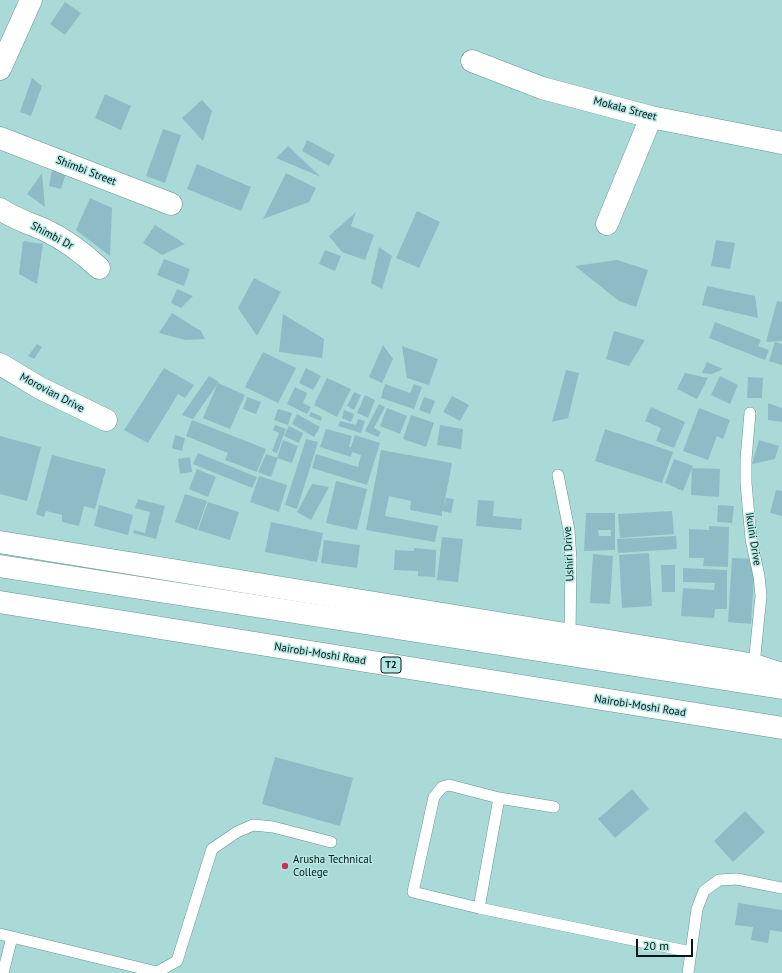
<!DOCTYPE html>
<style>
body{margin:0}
#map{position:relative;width:782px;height:973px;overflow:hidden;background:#a9dad7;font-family:"PT Sans",sans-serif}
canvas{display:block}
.scale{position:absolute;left:636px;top:939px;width:57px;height:18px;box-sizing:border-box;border:2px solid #051817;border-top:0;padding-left:5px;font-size:12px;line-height:14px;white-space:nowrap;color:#051817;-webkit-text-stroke:3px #b5e7e4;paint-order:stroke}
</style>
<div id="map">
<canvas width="782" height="973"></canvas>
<div class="scale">20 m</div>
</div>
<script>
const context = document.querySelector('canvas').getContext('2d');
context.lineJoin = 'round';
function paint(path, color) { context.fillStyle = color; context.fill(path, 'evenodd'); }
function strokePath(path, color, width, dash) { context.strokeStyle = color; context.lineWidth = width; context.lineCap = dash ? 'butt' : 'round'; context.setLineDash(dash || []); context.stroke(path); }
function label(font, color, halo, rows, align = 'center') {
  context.font = font + ' "PT Sans",sans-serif'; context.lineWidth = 3; context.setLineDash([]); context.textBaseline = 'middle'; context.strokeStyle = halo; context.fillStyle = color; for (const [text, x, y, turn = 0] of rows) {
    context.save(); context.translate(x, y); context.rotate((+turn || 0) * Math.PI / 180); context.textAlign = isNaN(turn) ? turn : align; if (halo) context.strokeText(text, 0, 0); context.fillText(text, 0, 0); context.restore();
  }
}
const building = new Path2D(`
 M 65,2 L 81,13 L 65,35 L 50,24 Z
 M 32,78 L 42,86 L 31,116 L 20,112 Z
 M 105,94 L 131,106 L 121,130 L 95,118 Z
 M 202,100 L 212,111 L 203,141 L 182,118 Z
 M 163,129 L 181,135 L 165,183 L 146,176 Z
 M 307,140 L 335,155 L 329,166 L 302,151 Z
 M 288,146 L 321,177 L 276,158 Z
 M 197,164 L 251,187 L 241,211 L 187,189 Z
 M 52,170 L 66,173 L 61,189 L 49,186 Z
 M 42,173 L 45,207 L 27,194 Z
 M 286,173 L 316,188 L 309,202 L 263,219 Z
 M 90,198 L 112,208 L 110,256 L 76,230 Z
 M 417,211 L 440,222 L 419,268 L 396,258 Z
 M 356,212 L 351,226 L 374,235 L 365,260 L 342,252 L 329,236 Z
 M 155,225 L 185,244 L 162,255 L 143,243 Z
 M 716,240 L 735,243 L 730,269 L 711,266 Z
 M 23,241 L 43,244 L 37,284 L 19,274 Z
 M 379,247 L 392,256 L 382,289 L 371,283 Z
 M 325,250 L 341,256 L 335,271 L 319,264 Z
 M 164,259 L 190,269 L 184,286 L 157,275 Z
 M 617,260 L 648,270 L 636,307 L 619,301 L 575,266 Z
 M 254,278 L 281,292 L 257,336 L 238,308 Z
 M 707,286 L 755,296 L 758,318 L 702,305 Z
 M 177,289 L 193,296 L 181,308 L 171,303 Z
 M 777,301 L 782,302 L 782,341 L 766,342 Z
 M 172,313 L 201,331 L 205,339 L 185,340 L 159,333 Z
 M 283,314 L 324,339 L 322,358 L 279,352 Z
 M 715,322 L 761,340 L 758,346 L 769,350 L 765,360 L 709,338 Z
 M 614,331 L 645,340 L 629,366 L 606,359 Z
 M 775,342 L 782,344 L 782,365 L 769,361 Z
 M 37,344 L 42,347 L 34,359 L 28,356 Z
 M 383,345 L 393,359 L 382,383 L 369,377 Z
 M 402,346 L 438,359 L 429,385 L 407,378 Z
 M 263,352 L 296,368 L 278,403 L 245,387 Z
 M 707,362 L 723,369 L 712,374 L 702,373 Z
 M 164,368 L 194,385 L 185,398 L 178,394 L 148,443 L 124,430 Z
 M 306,368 L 321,376 L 313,390 L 299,383 Z
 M 566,370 L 579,373 L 568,418 L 552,422 Z
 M 685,373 L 708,378 L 697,399 L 677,389 Z
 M 209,376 L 219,382 L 218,383 L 245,395 L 230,429 L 203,418 L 217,385 L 193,419 L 182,415 Z
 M 720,376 L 738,385 L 730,404 L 711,395 Z
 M 748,377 L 763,378 L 762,398 L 747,398 Z
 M 327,378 L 351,389 L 337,417 L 314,405 Z
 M 385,384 L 410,393 L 414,384 L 422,387 L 414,409 L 381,398 Z
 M 295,387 L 307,393 L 303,403 L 311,407 L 307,414 L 287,404 Z
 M 354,392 L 361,395 L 354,410 L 347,406 Z
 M 365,395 L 375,400 L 368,418 L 357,413 Z
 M 452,396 L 469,405 L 460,421 L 443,412 Z
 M 247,397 L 261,402 L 256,414 L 243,409 Z
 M 424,397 L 435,401 L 430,414 L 419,410 Z
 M 768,403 L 782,408 L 782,422 L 768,420 Z
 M 379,404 L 385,407 L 374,428 L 381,432 L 378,437 L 365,431 Z
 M 651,407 L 685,422 L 674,448 L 656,441 L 661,428 L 645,421 Z
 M 387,408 L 407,416 L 400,434 L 380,426 Z
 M 699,408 L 730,420 L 723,439 L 717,436 L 708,460 L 683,451 Z
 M 278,409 L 292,413 L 288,425 L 274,420 Z
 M 344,410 L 354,414 L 351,422 L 342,418 Z
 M 311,412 L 322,417 L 321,421 L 309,416 Z
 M 297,414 L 320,427 L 314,437 L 292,424 Z
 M 411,415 L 434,423 L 426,447 L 403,439 Z
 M 358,419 L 365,421 L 361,433 L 338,426 L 340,421 L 356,425 Z
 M 192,420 L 266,449 L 257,472 L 225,460 L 228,453 L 186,436 Z
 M 275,425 L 286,429 L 277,453 L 272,451 L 279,433 L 273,430 Z
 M 440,425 L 463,429 L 461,449 L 437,445 Z
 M 289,426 L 303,433 L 299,443 L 284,436 Z
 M 326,429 L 352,436 L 349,447 L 351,447 L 355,435 L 380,443 L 367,485 L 312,468 L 316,454 L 358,467 L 361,455 L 352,452 L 351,457 L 320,447 Z
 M 605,429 L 673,452 L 662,483 L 595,461 Z
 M 175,435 L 185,438 L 182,451 L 172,448 Z
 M 0,436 L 41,447 L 27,501 L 0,494 Z
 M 306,439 L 318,442 L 297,509 L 285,505 Z
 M 283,440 L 298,446 L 292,463 L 277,458 Z
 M 759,440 L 779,446 L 775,459 L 752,464 Z
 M 381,450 L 452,463 L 443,510 L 446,498 L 454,499 L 451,513 L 442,511 L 442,516 L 410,510 L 411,501 L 389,496 L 385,516 L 438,526 L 435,542 L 366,530 Z
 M 198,453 L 257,477 L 252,488 L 193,464 Z
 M 266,454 L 278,458 L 271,477 L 258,472 Z
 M 52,455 L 106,469 L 95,509 L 84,506 L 79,526 L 62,522 L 62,515 L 46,511 L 44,517 L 36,514 Z
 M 190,457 L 192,472 L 180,474 L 178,459 Z
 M 674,459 L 693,466 L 683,491 L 665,483 Z
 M 692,468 L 720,469 L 719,497 L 691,495 Z
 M 197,469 L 216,477 L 208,497 L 189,489 Z
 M 259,476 L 287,485 L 279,512 L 250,502 Z
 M 336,481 L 367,489 L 357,530 L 326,523 Z
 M 312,484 L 329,487 L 311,520 L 297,512 Z
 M 776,490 L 782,491 L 782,516 L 770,513 Z
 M 185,494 L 207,501 L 197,530 L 175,522 Z
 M 138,499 L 165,506 L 156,539 L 133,533 L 134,530 L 145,533 L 150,512 L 135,508 Z
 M 478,500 L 494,501 L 493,516 L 522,519 L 521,530 L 476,526 Z
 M 208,502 L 239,512 L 230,540 L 198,530 Z
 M 99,505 L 133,515 L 128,535 L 94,526 Z
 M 718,505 L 734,506 L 732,523 L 717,522 Z
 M 672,511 L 674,534 L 620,538 L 618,514 Z
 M 586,513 L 615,513 L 615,550 L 584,551 ZM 598,530 L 611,530 L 611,536 L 599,536 Z
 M 271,522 L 323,533 L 317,562 L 265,552 Z
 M 709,526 L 729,527 L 728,567 L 703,566 L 704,558 L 689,558 L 689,529 L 709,530 Z
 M 676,536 L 677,549 L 618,553 L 617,539 Z
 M 442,537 L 463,539 L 458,582 L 437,580 Z
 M 324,540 L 360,545 L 357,568 L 321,563 Z
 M 414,548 L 436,550 L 435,577 L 418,576 L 418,571 L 394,570 L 395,550 L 414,551 Z
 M 649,553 L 652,606 L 622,608 L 619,555 Z
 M 593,554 L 613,556 L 610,604 L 590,603 Z
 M 732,558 L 755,559 L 751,624 L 728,622 Z
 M 661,565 L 675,565 L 675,592 L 662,592 Z
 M 683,568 L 727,570 L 727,609 L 715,609 L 714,618 L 681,616 L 683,588 L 714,590 L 715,583 L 683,582 Z
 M 275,757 L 353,778 L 340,826 L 262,804 Z
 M 632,789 L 649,809 L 615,838 L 598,819 Z
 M 745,811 L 765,832 L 733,862 L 714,841 Z
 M 738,903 L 782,910 L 782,932 L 770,930 L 768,943 L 751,940 L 753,927 L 735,925 Z`);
const service = new Path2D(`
 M 750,413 L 746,459 L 746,483 L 751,539 L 759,576 L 761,596 L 754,665
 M 558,475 L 569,530 L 571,560 L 570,634
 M 554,807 L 499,798 L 449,785 L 442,787 L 434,797 L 413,892 L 479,908 L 691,952
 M 479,908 L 499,798
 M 0,934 L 157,972 L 177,961 L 212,849 L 237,832 L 253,825 L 273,827 L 331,842
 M 3,973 L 12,937
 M 688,973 L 697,909 L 704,891 L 719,880 L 737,879 L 782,888`);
const minor = new Path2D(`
 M 472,61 L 542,88 L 651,117 L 782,143
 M 0,69 L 31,0
 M 0,138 L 171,204
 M 0,209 C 14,219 30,223 45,230 C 66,240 83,253 99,268
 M 607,224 L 651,117
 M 0,364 L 40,388 L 106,420
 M 0,542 L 732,661 L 754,665 L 782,674`);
const trunk = new Path2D(`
 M 0,566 L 782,688
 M 0,602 L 782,728`);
const markers = [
 [285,866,4,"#c33456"]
];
const shields = [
 [391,665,20]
];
const shieldNames = [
 ["T2",391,665]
];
const streetNames = [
 ["Mokala Street",625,109,15],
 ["Shimbi Street",86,171,21],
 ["Shimbi Dr",52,236,28],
 ["Morovian Drive",52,393,28],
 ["Ikuini Drive",753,539,81],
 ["Ushiri Drive",569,554,-93],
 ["Nairobi-Moshi Road",320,654,9],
 ["Nairobi-Moshi Road",640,706,9]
];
const poiNames = [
 ["Arusha Technical",293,860],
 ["College",293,873]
];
paint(building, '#8dbcc6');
strokePath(service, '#659592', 12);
strokePath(minor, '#659592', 23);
strokePath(trunk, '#659592', 23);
strokePath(service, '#fff', 11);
strokePath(minor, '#fff', 22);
strokePath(trunk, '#fff', 22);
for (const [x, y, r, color] of markers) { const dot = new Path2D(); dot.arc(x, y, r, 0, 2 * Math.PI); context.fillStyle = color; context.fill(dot); strokePath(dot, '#b5e7e4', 1.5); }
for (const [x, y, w] of shields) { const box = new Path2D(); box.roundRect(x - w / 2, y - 8, w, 16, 3); context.fillStyle = '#b5e7e4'; context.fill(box); strokePath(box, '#051817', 1); }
label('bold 10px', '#051817', null, shieldNames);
label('11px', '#051817', '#b5e7e4', streetNames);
label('11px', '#051817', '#b5e7e4', poiNames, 'left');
</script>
